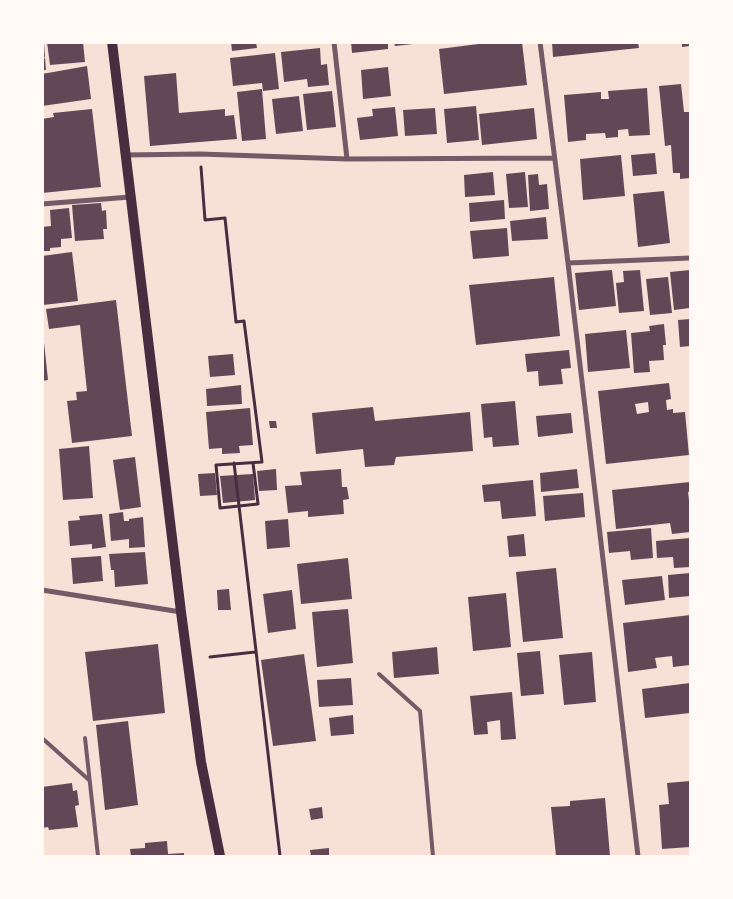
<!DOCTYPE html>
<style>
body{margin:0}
#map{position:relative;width:733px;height:899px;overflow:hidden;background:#f7e1d7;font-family:Inter,sans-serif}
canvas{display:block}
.frame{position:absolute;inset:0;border:44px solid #fffaf5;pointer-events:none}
</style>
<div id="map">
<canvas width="733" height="899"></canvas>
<div class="frame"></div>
</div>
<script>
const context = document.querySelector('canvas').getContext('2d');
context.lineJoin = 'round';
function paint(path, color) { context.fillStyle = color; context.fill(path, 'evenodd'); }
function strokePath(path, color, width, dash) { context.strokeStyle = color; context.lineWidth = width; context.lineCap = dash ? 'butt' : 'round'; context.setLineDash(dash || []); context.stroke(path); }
const building = new Path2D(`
 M 47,42 L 83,42 L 85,62 L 50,65 Z
 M 231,42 L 256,42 L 257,48 L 232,51 Z
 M 351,42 L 388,42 L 388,49 L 352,53 Z
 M 394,42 L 412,42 L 413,44 L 395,46 Z
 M 494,42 L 522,42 L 527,85 L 444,94 L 439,49 Z
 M 552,42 L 638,42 L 639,48 L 553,57 Z
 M 682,42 L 690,42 L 690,46 L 682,47 Z
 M 42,43 L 44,43 L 45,57 L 42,58 Z
 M 320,48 L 321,65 L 327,64 L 329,85 L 308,87 L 307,79 L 284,82 L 281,52 Z
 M 275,53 L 279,89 L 263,91 L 262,83 L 233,86 L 230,58 Z
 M 45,58 L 46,70 L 42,70 L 42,59 Z
 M 87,66 L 91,99 L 42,106 L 42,74 Z
 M 388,67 L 391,96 L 363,99 L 361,70 Z
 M 176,73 L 179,113 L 225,109 L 225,116 L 234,115 L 237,139 L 150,146 L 144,76 Z
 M 681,84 L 684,112 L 690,112 L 690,178 L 680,179 L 680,173 L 673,173 L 671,145 L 665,146 L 659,86 Z
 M 647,88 L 650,135 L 629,136 L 628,129 L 618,130 L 618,137 L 606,138 L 605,133 L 586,134 L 586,140 L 568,142 L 564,95 L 601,92 L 601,99 L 609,99 L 608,91 Z
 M 262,89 L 266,139 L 242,141 L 237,92 Z
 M 332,91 L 336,127 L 307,130 L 303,94 Z
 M 299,96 L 303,131 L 276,134 L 272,99 Z
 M 476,106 L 479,140 L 447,143 L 444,109 Z
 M 395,107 L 398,136 L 360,140 L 357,118 L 373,116 L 372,109 Z
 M 435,108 L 437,134 L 405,136 L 403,110 Z
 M 534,108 L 537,139 L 482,145 L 479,114 Z
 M 92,109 L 101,187 L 42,193 L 42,119 L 54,117 L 53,113 Z
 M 655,153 L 657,174 L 633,176 L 631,155 Z
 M 621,155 L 625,196 L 583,200 L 580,159 Z
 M 493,172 L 495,195 L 465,197 L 464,175 Z
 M 525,172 L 528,207 L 509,208 L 506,174 Z
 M 538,174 L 539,185 L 547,184 L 549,209 L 530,211 L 528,175 Z
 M 664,191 L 670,243 L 638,247 L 633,194 Z
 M 504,200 L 505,219 L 470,222 L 469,203 Z
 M 101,203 L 102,211 L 106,210 L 107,229 L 103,229 L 104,239 L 75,241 L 72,205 Z
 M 69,208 L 72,238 L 61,239 L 61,247 L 50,248 L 50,251 L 42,251 L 42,227 L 51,226 L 50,210 Z
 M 546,217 L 548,239 L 512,241 L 510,221 Z
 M 507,228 L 509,256 L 473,259 L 470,231 Z
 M 72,252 L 78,301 L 43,305 L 42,256 Z
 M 612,270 L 616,306 L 579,310 L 575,273 Z
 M 640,270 L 644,311 L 619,313 L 616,283 L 624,282 L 623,271 Z
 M 690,270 L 690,308 L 674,310 L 670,272 Z
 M 554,277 L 560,336 L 476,345 L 469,285 Z
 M 668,277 L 672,313 L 650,315 L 646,279 Z
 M 116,300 L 132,436 L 72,443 L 67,401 L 77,400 L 76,392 L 87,391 L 80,325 L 49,329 L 46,309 Z
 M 690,319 L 690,346 L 680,347 L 678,320 Z
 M 664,324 L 666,345 L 663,345 L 664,360 L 649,361 L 650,372 L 634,373 L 631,333 L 650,331 L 649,326 Z
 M 626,330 L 630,368 L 588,372 L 585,334 Z
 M 44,342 L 48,380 L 42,381 L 42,343 Z
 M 569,350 L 571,368 L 561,369 L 563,384 L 539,386 L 538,371 L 527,372 L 525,354 Z
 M 233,354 L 235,375 L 210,377 L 208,356 Z
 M 669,383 L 671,399 L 666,400 L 667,410 L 673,409 L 673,413 L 685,412 L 689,455 L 606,464 L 598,391 ZM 648,402 L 649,412 L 637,414 L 635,404 Z
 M 241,385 L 242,404 L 207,406 L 206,389 Z
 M 515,401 L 519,445 L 493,447 L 492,437 L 484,438 L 481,404 Z
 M 373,407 L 375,421 L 470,412 L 473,451 L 396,457 L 394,465 L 365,467 L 363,449 L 316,454 L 312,413 Z
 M 250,408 L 253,445 L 239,446 L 240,453 L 222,454 L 222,448 L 209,449 L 206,412 Z
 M 571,413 L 573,433 L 538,437 L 536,416 Z
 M 269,421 L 276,421 L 277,428 L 270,428 Z
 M 89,446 L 93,498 L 63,500 L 59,449 Z
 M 135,457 L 141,507 L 120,510 L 113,460 Z
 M 276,469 L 277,490 L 259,491 L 257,471 Z
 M 341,469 L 342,487 L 347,487 L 349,499 L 343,500 L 344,514 L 308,517 L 308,511 L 288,513 L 285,486 L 302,485 L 300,472 Z
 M 577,469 L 579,488 L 541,492 L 540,473 Z
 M 215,473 L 217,495 L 200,496 L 198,474 Z
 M 253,474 L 255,500 L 223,503 L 220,476 Z
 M 533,480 L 536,516 L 502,519 L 500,501 L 484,502 L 482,485 Z
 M 690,482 L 690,492 L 688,492 L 689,500 L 690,500 L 690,532 L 672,534 L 670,523 L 616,529 L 612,490 Z
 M 583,493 L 585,517 L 545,521 L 543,496 Z
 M 123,512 L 124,521 L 129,521 L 129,519 L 143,517 L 145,547 L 129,548 L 129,539 L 111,541 L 109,514 Z
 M 102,514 L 106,547 L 92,549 L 92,544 L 70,546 L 68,521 L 80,520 L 79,516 Z
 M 288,519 L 290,547 L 267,549 L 265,521 Z
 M 651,528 L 653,558 L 631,560 L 630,551 L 609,553 L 607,532 Z
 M 524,534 L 526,556 L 509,557 L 507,536 Z
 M 690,538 L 690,567 L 674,568 L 673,557 L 657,558 L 656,541 Z
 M 145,552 L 148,584 L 115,587 L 114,570 L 111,570 L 109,554 Z
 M 101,556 L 103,581 L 73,584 L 71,558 Z
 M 348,558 L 352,599 L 301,604 L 297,564 Z
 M 556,568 L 563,638 L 523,642 L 516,572 Z
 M 690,573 L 690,596 L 669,598 L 668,575 Z
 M 662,576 L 665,600 L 625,605 L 622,580 Z
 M 229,589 L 231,610 L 218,610 L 217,590 Z
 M 292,590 L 296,629 L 268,633 L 263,594 Z
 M 506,593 L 511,647 L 473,651 L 468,597 Z
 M 348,609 L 353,663 L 317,667 L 312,612 Z
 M 690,615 L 690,665 L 673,667 L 672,656 L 655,658 L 657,668 L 628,672 L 623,623 Z
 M 158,644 L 165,713 L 93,721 L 85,652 Z
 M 437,647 L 439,674 L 394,678 L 392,652 Z
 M 540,651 L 544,694 L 521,696 L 517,653 Z
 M 592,652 L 596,702 L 564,705 L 559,655 Z
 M 304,654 L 316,741 L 273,746 L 261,660 Z
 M 351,678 L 353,705 L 319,707 L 317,680 Z
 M 690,683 L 690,713 L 645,718 L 642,689 Z
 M 512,692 L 516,739 L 501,740 L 500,720 L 487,722 L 488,734 L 474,735 L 470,696 Z
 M 353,715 L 354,734 L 331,736 L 329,718 Z
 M 128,721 L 138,805 L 105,810 L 96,725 Z
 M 690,781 L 690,847 L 662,849 L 659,805 L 669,804 L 667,783 Z
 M 72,783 L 73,791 L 77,790 L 79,805 L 75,806 L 78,827 L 49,830 L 48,827 L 42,828 L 42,787 Z
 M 605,798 L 610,856 L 556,856 L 551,807 L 570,806 L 570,801 Z
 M 322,807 L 323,818 L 311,820 L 309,809 Z
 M 167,841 L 168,854 L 184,853 L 184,856 L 131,856 L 130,849 L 145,848 L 145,843 Z
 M 329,848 L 329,856 L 311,856 L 310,850 Z`);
const path = new Path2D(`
 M 201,167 L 205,220 L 225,218 L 236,322 L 244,321 L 262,462 L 216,465 L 220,508 L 258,504 L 253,463
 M 234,463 L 280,856
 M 210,657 L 255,652`);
const service = new Path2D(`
 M 379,674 L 420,711 L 433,856
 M 42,738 L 89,780
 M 85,738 L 98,856`);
const minor = new Path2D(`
 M 334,42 L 347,159
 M 540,42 L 568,263 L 638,856
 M 125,155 L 200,154 L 347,159 L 554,158
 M 42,204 L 130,197
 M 568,263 L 690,258
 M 42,590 L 181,612`);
const secondary = new Path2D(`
 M 112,42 L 181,612 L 201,762 L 220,856`);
paint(building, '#644757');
strokePath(path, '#4a2c40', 3);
strokePath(service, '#755966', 4);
strokePath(minor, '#755966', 5);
strokePath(secondary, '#4a2c40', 10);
</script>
